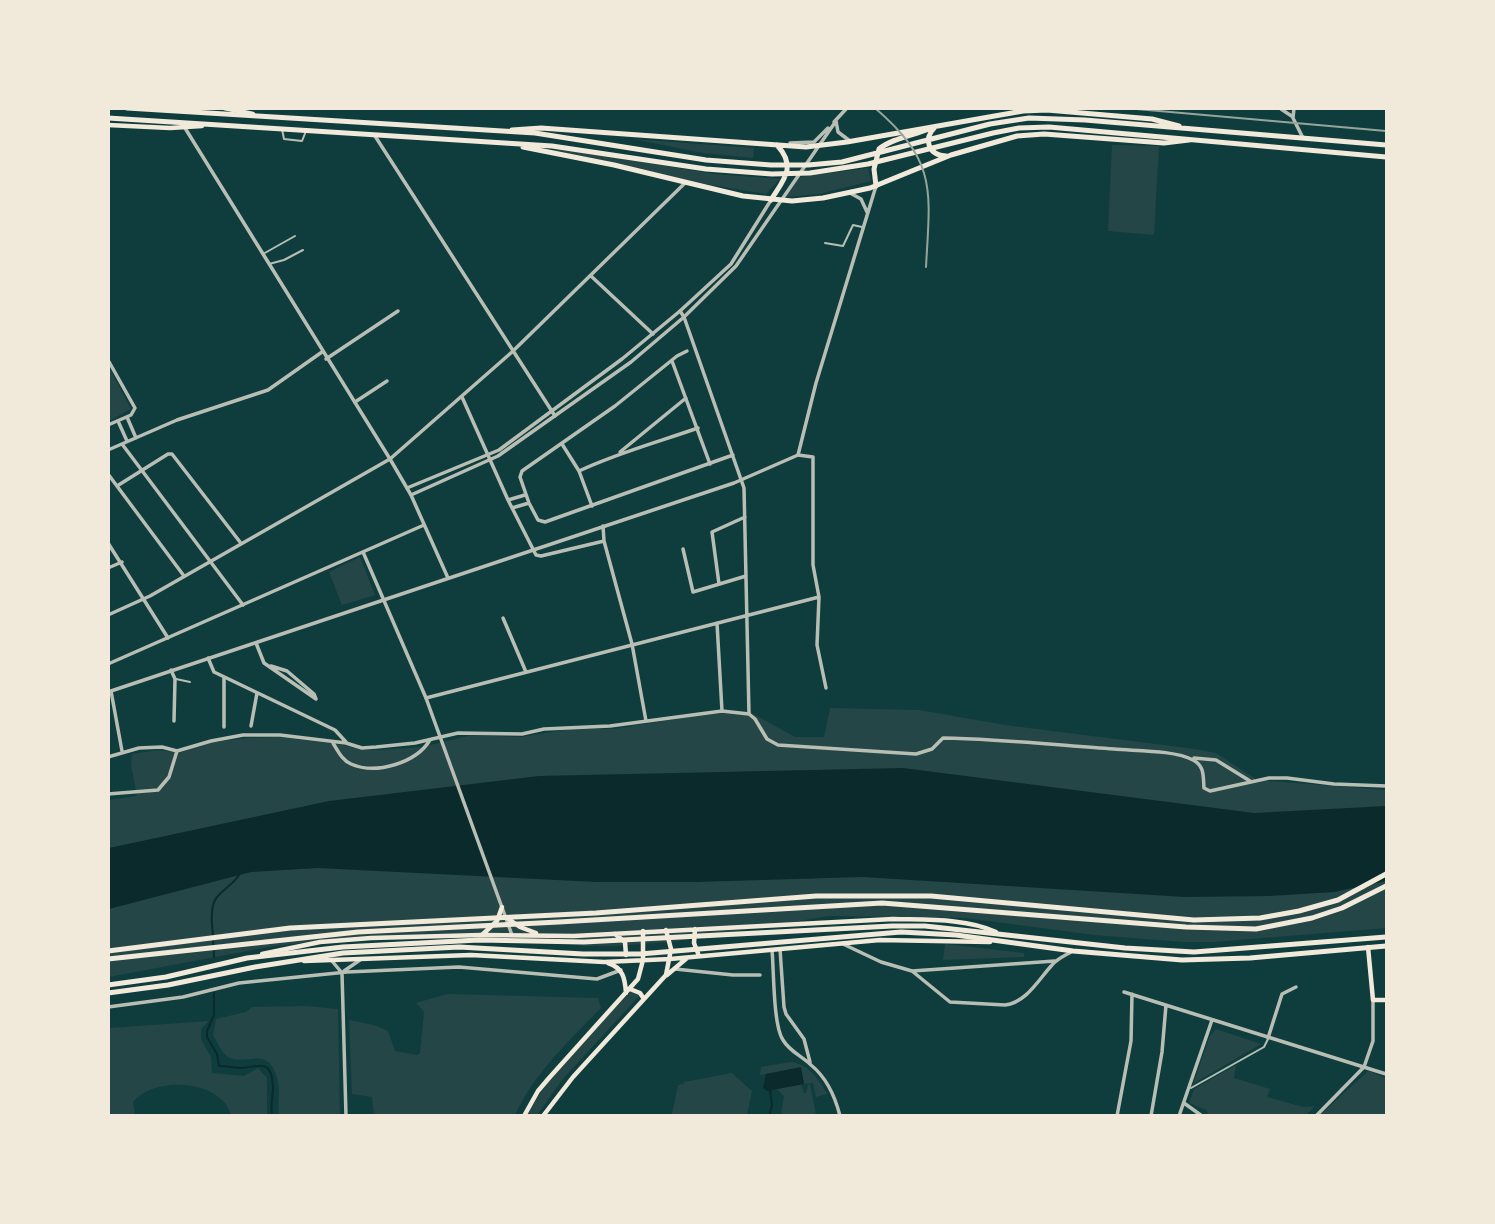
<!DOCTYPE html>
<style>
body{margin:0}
#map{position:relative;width:1495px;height:1224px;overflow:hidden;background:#0f3d3e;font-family:Cabin,sans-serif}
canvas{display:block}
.frame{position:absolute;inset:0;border:110px solid #f1e9da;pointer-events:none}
</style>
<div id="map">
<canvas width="1495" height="1224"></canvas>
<div class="frame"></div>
</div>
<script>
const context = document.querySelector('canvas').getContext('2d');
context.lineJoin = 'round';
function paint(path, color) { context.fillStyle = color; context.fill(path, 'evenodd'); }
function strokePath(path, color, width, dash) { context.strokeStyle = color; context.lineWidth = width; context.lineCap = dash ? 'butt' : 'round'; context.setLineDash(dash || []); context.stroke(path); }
const green = new Path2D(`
 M 633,139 L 754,148 L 753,158 L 703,153 Z
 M 1112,145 L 1159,146 L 1154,235 L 1108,231 Z
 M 539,149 L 576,151 L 715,174 L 780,179 L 766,194 L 699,183 Z
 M 868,168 L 871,181 L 819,194 L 786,197 L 799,177 Z
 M 109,367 L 131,409 L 109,421 L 108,421 Z
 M 360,557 L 375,595 L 342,605 L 329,572 Z
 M 830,708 L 919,710 L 1005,725 L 1195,749 L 1216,753 L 1257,780 L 1386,790 L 1386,928 L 1214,942 L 1183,942 L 1095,935 L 965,918 L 829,916 L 671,942 L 615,946 L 584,946 L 495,936 L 347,938 L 274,946 L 109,977 L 109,800 L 137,796 L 131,765 L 132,754 L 158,750 L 179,753 L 213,742 L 249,738 L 279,737 L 337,744 L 366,750 L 380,750 L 422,747 L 472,735 L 521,737 L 570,729 L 614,729 L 706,714 L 750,712 L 795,737 L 824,737 Z
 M 945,944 L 1024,953 L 1024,957 L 943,960 Z
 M 632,990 L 636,992 L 639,996 L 562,1080 L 537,1115 L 526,1116 L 552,1076 Z
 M 447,994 L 598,998 L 601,1008 C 569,1041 534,1073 515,1115 L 374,1115 L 372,1097 L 352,1094 L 349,1020 L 374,1025 L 388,1031 L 395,1051 L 417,1055 L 420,1053 L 424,1012 L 416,1003 Z
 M 307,1006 L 338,1009 L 340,1115 L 279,1115 C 277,1103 281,1090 277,1078 C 268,1044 246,1067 228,1057 C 222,1054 217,1041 213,1035 L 216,1019 L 246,1012 L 252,1007 Z
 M 209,1021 L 201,1029 L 201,1039 L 211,1057 L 212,1073 L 244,1076 L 258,1068 L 267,1078 L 267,1115 L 231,1115 C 221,1079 154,1076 133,1102 L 135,1115 L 109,1115 L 109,1028 Z
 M 1216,1029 L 1261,1044 L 1193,1084 L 1210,1036 Z
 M 791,1062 C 808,1064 820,1080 827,1094 L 816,1097 L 813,1083 L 804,1084 L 800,1068 L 760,1075 L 761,1067 Z
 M 1236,1065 L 1234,1078 L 1270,1089 L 1267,1097 L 1303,1107 L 1315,1106 L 1306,1115 L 1210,1116 L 1206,1110 L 1189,1103 L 1194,1089 Z
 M 1368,1071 L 1386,1078 L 1386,1115 L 1320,1115 Z
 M 732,1073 L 752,1091 L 747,1115 L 674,1116 L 672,1114 L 678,1085 L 684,1084 L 684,1082 Z
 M 801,1084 L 804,1093 L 806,1093 L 808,1085 L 810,1084 L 816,1115 L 781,1115 L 784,1096 L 777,1089 Z`);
const water = new Path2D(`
 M 903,768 L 1254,813 L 1386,806 L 1386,881 L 1334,892 L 1269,896 L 1185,897 L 863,877 L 695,882 L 596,882 L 318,868 L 251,872 L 109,909 L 109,848 L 329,801 L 539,776 Z
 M 801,1067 L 804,1084 L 767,1091 L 763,1088 L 766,1074 Z`);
const stream = new Path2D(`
 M 213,935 C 212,925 210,910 215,900 C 221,890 233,885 239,875
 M 213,941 L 214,957
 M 214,993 L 214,1015 L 207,1031 L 207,1037 L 217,1054 L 219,1066 C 227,1066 235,1068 242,1068 C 260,1066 272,1059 273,1087 C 273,1097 270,1106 272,1116
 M 769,1116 L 772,1105 L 770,1090`);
const service = new Path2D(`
 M 282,129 L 284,139 L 302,141 L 306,131
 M 825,243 L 843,246 L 853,225 L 862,227
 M 263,254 L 295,236
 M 269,264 L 284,260 L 303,250
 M 176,679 L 190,682
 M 1191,1088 L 1264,1047 L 1268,1039`);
const minor = new Path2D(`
 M 375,136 L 555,416
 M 591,276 L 653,334
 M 680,311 L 684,317 L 744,488 L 749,714
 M 687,351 L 677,356 L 615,406 L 522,471 L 520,477 L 529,503 L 538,520 L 545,522 L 733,455
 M 326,359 L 398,311
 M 108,360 L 135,408 L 131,415 L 108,425
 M 672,361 L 710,464
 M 462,397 L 508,500 L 536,555 L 541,556 L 604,541
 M 355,402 L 387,381
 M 127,417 L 136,438
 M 118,421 L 127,441
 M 122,444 L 243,605
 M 562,444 L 579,471 L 592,506
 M 108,450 L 177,420 L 268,390 L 322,352
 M 620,452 L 686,398
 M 798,455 L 813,457 L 813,565 L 819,597 L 817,645 L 826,688
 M 579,471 C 617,453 658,442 698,428
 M 108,474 L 184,576
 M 117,486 L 168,454 L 172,454 L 240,542
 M 508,500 L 525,495
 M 512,508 L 529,503
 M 603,526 L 604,541 L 632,644 L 646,721
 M 108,543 L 168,638
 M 683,549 L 693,592 L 746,576
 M 108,568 L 122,562
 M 719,584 L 712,532 L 745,517
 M 108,615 L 150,596 L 390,459 L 512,352 L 685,183
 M 503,618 L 526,672
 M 717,623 L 722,711
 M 256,643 L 264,663 L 316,699
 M 208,658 L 214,672 L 335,730 L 346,742
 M 271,666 L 287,671 L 314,694 L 316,699
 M 171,670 L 175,679 L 174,721
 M 111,691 L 122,751
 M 426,698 L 819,597
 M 251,726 L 257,693
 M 224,727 L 224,677
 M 333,743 C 338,751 342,760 351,764 C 376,775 416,763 430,740
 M 108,757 L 139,748 L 162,747 L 177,751 L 211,741 L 243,735 L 280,735 L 346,743 L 362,748 L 376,747 L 415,743 L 458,733 L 522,734 L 544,729 L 610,726 L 722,711 L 749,714 L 755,719 L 767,739 L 778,745 L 916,754 L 932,749 L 943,738 C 1000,739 1057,745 1114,749 C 1135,751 1175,750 1193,760 C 1205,766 1203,777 1204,788 L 1210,791 L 1269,778 L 1287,778 L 1334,784 L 1386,786
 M 1194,758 L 1216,760 L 1250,781
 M 108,794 L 158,790 L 169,777 L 177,751
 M 843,944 L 881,962 L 912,971 L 950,1002 L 1005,1005 C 1026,1003 1039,979 1052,965 C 1057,959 1064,956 1071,952
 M 780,949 L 784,1007 L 786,1014 L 804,1039 L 810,1062
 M 772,950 C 774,971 773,1025 783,1040 C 790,1052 802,1056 811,1065 C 827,1078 835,1096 840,1116
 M 332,961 L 342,973 L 346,1116
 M 675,969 L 733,975 L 760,975
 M 344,971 L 360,960
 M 912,971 L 1055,961
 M 1124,992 L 1386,1074
 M 108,1007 L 183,997 L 239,983 L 347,972 L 459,967 L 597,979 L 621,970
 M 1268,1038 L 1282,994 L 1296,987
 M 1184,1103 L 1202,1116
 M 1117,1116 L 1131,1041 L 1132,994
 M 1151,1116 L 1162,1052 L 1166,1005
 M 1179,1116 L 1212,1020
 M 1316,1116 L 1364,1067 L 1373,1041 L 1373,1000`);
const tertiary = new Path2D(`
 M 1294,108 L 1293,118 L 1303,138
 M 1281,109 L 1293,117
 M 836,121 L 838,132 L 850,141
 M 834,122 L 847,108
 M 185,128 L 390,459 L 411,495 L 448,578
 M 790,143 L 814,142 L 828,128
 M 850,193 L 861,199 L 867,212
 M 407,488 L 499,450 L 622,359 L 680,311 L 731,264 L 771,200
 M 411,495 L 498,456 L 631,362 L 684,317 L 736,266 L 836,121
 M 363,552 L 426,698 L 512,935
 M 108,664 L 424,525
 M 108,692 L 734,483 L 798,455 L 816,383 L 876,186`);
const secondary = new Path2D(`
 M 224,108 L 253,114
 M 108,125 L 170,128 L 202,126
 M 507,918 L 520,927 L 536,933
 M 695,929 L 694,943 L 699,956
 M 483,934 L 497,921 L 502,907
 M 615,934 L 625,942 L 626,955
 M 1368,947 L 1373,1000 L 1386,1000
 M 262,954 L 320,942 L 371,938 L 481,935 L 574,936 L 893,919 C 925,920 966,918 996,932
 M 304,961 L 471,955 L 604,962 L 670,959 L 880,940 L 990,942
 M 608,963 C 623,968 625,978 626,993
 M 667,975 L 687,958
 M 630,989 L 640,993 L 644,999
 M 524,1116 L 538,1091 L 549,1078 L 638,979 L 643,960 L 643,931
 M 543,1116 L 573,1077 L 666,975 L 671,949 L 666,930`);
const primary = new Path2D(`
 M 127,108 L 535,133 L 706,160 L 771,165 L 808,165 L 842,162 L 990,124 L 1029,118 L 1085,120 L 1386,145
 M 108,118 L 552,146 L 706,169 L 772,174 L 810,173 L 868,164 L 993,133 L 1019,128 L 1049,127 L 1386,157
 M 935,127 C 923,139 928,155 946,156
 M 512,130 L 541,128 L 806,147 L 847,142 L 1023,111 L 1047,110 L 1152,119 L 1179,126
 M 523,147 L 614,165 L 743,196 L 792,201 L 823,198 L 870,188 L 951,155 L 1017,136 L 1044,134 L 1164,143 L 1189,140
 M 876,186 L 874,169 L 879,149 C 892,138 916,135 931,128
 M 771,200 C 784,179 797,167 777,145
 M 108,985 L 166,977 L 247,958 L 343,947 L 479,940 L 584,942 L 892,926 L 925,926 L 1125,948 L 1194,952 L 1386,937
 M 108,993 L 168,985 L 255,967 L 343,953 L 459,947 L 583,954 L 640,954 L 901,932 L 956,935 L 1073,951 L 1182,960 L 1250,958 L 1386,946`);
const motorway = new Path2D(`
 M 108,951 L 290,928 L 596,913 L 816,896 L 931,896 L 1194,920 L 1260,918 L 1299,911 L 1338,900 L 1386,874
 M 108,959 L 358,932 L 559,922 L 882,903 L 1186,927 L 1256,929 L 1312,918 L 1342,908 L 1386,886`);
const rail = new Path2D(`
 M 875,108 C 938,162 930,191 926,267
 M 1125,108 L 1386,131`);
paint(green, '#244646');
paint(water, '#0a2a2b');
strokePath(stream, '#0a2a2b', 2);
strokePath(service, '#b8beb3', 2);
strokePath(minor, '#b8beb3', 3.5);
strokePath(tertiary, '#b8beb3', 3.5);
strokePath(secondary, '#f1e9da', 4.5);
strokePath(primary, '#f1e9da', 5);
strokePath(motorway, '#f1e9da', 5);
strokePath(rail, '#97a49c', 2);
</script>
